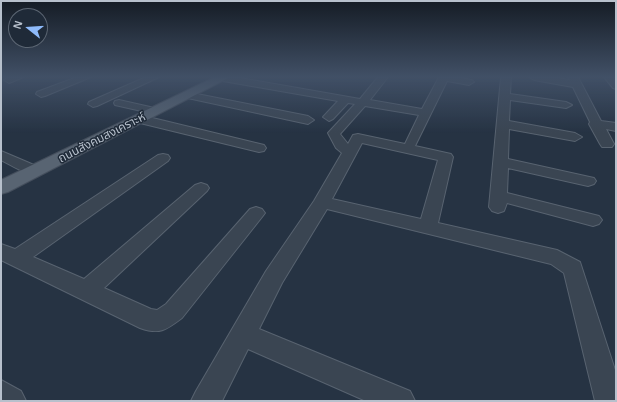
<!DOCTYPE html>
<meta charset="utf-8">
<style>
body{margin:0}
#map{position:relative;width:617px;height:402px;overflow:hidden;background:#263343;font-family:Helvetica,sans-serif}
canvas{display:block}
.frame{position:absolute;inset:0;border:2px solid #b7c0cc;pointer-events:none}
.north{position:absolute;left:8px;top:8px;width:40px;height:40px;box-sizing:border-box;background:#1f2a38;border:1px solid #5c6673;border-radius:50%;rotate:287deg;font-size:11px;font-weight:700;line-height:16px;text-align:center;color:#b7c0cc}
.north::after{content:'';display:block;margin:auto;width:14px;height:18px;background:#8ebafa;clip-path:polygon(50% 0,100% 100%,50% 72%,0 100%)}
</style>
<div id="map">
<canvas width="617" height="402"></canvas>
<div class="frame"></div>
<div class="north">N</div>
</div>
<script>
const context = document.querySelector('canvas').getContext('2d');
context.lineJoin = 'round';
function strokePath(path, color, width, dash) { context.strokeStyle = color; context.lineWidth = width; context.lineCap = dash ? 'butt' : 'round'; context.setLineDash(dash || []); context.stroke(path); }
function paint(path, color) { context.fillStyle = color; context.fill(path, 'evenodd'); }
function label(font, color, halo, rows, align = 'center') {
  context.font = font + ' Helvetica,"Noto Sans Thai",sans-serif'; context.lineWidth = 3; context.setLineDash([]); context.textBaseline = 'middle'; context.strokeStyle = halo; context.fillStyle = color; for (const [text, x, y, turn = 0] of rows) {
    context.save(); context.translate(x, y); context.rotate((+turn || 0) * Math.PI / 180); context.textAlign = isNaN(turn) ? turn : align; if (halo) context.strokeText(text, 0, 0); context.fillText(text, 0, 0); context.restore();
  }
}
const minor = new Path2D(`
 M 24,77 L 9,83 L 4,80 L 8,77 Z
 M 77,77 L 91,77 L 45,96 L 41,97 L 36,94 L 37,92 Z
 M 146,77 L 159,77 L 97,106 L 93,107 L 88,104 L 89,102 Z
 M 219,77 L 235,77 L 360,99 L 378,77 L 388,77 L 370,100 L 422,109 L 439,77 L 456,77 L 472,80 L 474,82 L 469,85 L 447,81 L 415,146 L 451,154 L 453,157 L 438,223 L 557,250 L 580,262 L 616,373 L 616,401 L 595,401 L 564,273 L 551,264 L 327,209 L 282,283 L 259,329 L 410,391 L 415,401 L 366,401 L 248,349 L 222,401 L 191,401 L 196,391 L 266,271 L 314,201 L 342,153 L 336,148 L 328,133 L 355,104 L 348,103 L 333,119 L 329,121 L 323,117 L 338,101 L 223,81 L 220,80 ZM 365,106 L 419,115 L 405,144 L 358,134 L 353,135 L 348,144 L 340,134 ZM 362,143 L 438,160 L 421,219 L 332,199 Z
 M 501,77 L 511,77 L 510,94 L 566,102 L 572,105 L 566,108 L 510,100 L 509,121 L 575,133 L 582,137 L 575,141 L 509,129 L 508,159 L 594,178 L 596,181 L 594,184 L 588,186 L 508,168 L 507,193 L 599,216 L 602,220 L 599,224 L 593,226 L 507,203 L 504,211 L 498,213 L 492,211 L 489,207 Z
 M 529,77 L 552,77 L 570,80 L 568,77 L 578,77 L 601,121 L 616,123 L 616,131 L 606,129 L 614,144 L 612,147 L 602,147 L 600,144 L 589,124 L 590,122 L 573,87 L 534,80 Z
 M 604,77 L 614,77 L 616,80 L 616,89 L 613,88 Z
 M 187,92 L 308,116 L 314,120 L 308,124 L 183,97 L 182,95 L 183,93 Z
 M 119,100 L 159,109 L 161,111 L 155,114 L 115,105 L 114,103 L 115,101 Z
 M 140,115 L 264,145 L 266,148 L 264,151 L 259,152 L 136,122 L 134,119 Z
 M 1,151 L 41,168 L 44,171 L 41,174 C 29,177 13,166 1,160 Z
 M 163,154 L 168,155 L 170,158 L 168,161 L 33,257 L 84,279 L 195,185 L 201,183 L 207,185 L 209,188 L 207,191 L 104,288 L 151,309 L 157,310 L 166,304 L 250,209 L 256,207 L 262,209 L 265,213 L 262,217 L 182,318 C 166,330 160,335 140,328 L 1,260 L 1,244 L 15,249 L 158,155 Z
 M 1,380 L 21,391 L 26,401 L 1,401 Z`);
const major = new Path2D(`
 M 215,77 L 230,77 L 8,192 L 1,194 L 1,180 Z`);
const farStreetnames = [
 ["ถนนสังคมสงเคราะห์",102,138,-27]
];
strokePath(minor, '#586370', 2);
strokePath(major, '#444e5c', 2);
paint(minor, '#3a4552');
paint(major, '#586472');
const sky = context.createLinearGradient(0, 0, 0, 133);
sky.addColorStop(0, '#151c25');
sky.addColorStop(0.58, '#415066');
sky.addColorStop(1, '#41506600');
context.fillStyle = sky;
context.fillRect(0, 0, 617, 133);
label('12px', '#b7c0cc', '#1f2a38', farStreetnames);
</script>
